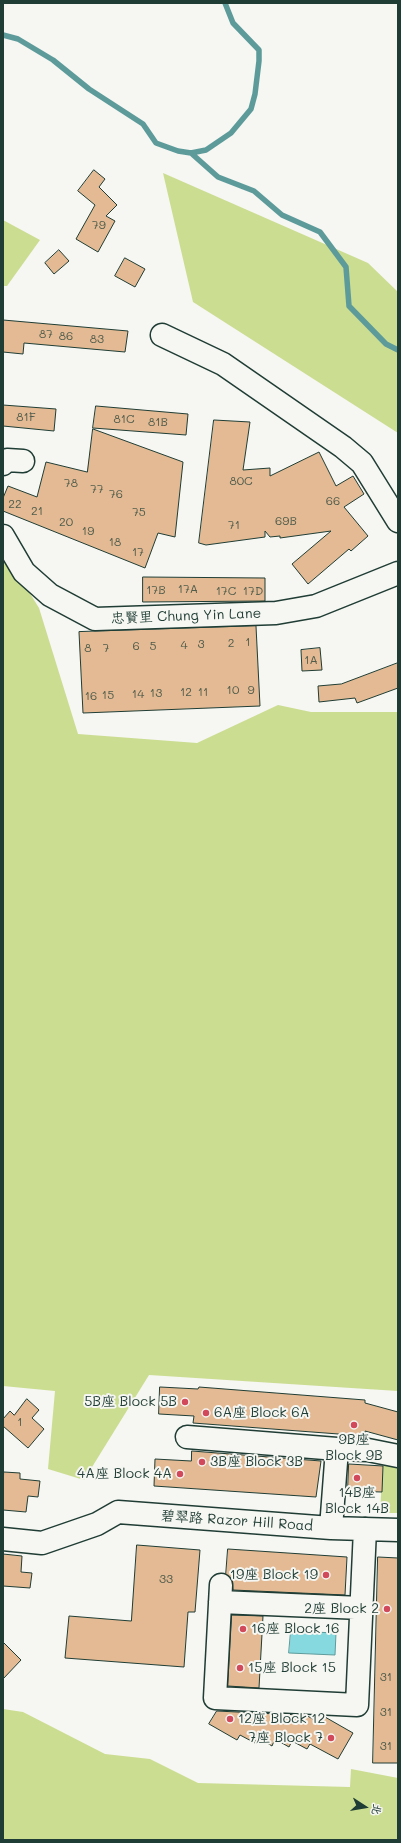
<!DOCTYPE html>
<meta charset="utf-8">
<style>
body{margin:0}
#map{position:relative;width:401px;height:1843px;overflow:hidden;background:#f6f6f2;font-family:Mali,"LXGW WenKai TC",sans-serif}
canvas{display:block}
.frame{position:absolute;inset:0;border:4px solid #1f3d34;pointer-events:none}
.north{position:absolute;left:345px;top:1787px;width:40px;height:40px;-webkit-text-stroke:3px #f6f6f2;paint-order:stroke;rotate:102deg;font-size:11px;font-weight:700;line-height:16px;text-align:center;color:#1f3d34}
.north::after{content:'';display:block;margin:auto;width:14px;height:18px;background:#1f3d34;clip-path:polygon(50% 0,100% 100%,50% 72%,0 100%)}
</style>
<div id="map">
<canvas width="401" height="1843"></canvas>
<div class="frame"></div>
<div class="north">北</div>
</div>
<script>
const context = document.querySelector('canvas').getContext('2d');
context.lineJoin = 'round';
function paint(path, color) { context.fillStyle = color; context.fill(path, 'evenodd'); }
function strokePath(path, color, width, dash) { context.strokeStyle = color; context.lineWidth = width; context.lineCap = dash ? 'butt' : 'round'; context.setLineDash(dash || []); context.stroke(path); }
function label(font, color, halo, rows, align = 'center') {
  context.font = font + ' Mali,"LXGW WenKai TC",sans-serif'; context.lineWidth = 4; context.setLineDash([]); context.textBaseline = 'middle'; context.strokeStyle = halo; context.fillStyle = color; for (const [text, x, y, turn = 0] of rows) {
    context.save(); context.translate(x, y); context.rotate((+turn || 0) * Math.PI / 180); context.textAlign = isNaN(turn) ? turn : align; if (halo) context.strokeText(text, 0, 0); context.fillText(text, 0, 0); context.restore();
  }
}
const green = new Path2D(`
 M 163,173 L 368,263 L 398,292 L 398,433 L 193,302 Z
 M 3,220 L 40,240 L 7,286 L 3,286 Z
 M 3,550 L 39,608 L 78,734 L 197,743 L 278,705 L 311,712 L 398,712 L 398,1391 L 149,1375 L 84,1480 L 48,1469 L 55,1391 L 3,1386 Z
 M 383,1459 L 398,1463 L 398,1513 L 380,1513 Z
 M 3,1709 L 23,1712 L 105,1754 L 150,1759 L 198,1783 L 350,1787 L 351,1769 L 398,1778 L 398,1840 L 3,1840 Z`);
const water = new Path2D(`
 M 291,1631 L 336,1633 L 335,1655 L 289,1653 Z`);
const stream = new Path2D(`
 M 3,35 L 18,39 L 53,60 L 89,89 L 143,124 L 156,143 L 178,151 L 191,153 L 206,150 L 231,133 L 251,109 L 255,94 L 259,61 L 259,50 L 233,23 L 225,3
 M 191,153 L 218,177 L 254,191 L 282,215 L 320,232 L 346,267 L 349,306 L 386,344 L 398,350`);
const building = new Path2D(`
 M 94,170 L 105,179 L 99,187 L 117,205 L 106,216 L 115,221 L 98,252 L 76,239 L 95,205 L 78,191 Z
 M 59,250 L 69,261 L 54,274 L 45,263 Z
 M 125,258 L 145,269 L 135,287 L 115,276 Z
 M 3,320 L 128,331 L 125,352 L 24,343 L 23,354 L 3,352 Z
 M 3,405 L 56,409 L 54,431 L 3,426 Z
 M 96,406 L 188,414 L 186,435 L 93,428 Z
 M 214,420 L 250,422 L 243,470 L 270,468 L 270,476 L 319,452 L 336,486 L 353,476 L 364,494 L 344,507 L 368,536 L 351,551 L 349,549 L 308,584 L 292,564 L 331,531 L 280,538 L 280,536 L 270,537 L 265,531 L 265,537 L 206,545 L 199,543 Z
 M 93,429 L 183,462 L 175,537 L 158,533 L 145,568 L 3,511 L 3,498 L 8,486 L 37,497 L 46,462 L 87,472 Z
 M 143,577 L 265,578 L 265,601 L 143,602 Z
 M 256,626 L 260,706 L 83,713 L 79,632 Z
 M 320,648 L 322,670 L 302,671 L 301,650 Z
 M 398,663 L 398,688 L 357,703 L 355,698 L 319,702 L 318,686 L 341,684 Z
 M 160,1387 L 198,1389 L 199,1387 L 365,1400 L 365,1403 L 398,1412 L 398,1440 L 365,1431 L 365,1436 L 193,1423 L 194,1416 L 159,1414 Z
 M 27,1399 L 39,1410 L 32,1418 L 44,1429 L 28,1448 L 3,1426 L 3,1419 L 10,1411 L 14,1415 Z
 M 192,1451 L 321,1461 L 316,1497 L 154,1486 L 155,1459 L 191,1461 Z
 M 349,1464 L 383,1466 L 382,1492 L 348,1491 Z
 M 4,1472 L 20,1473 L 20,1479 L 40,1481 L 38,1497 L 28,1496 L 26,1512 L 3,1510 Z
 M 137,1545 L 200,1550 L 195,1612 L 188,1612 L 184,1667 L 65,1658 L 69,1616 L 131,1621 Z
 M 228,1549 L 347,1557 L 345,1595 L 233,1590 L 232,1580 L 226,1574 Z
 M 3,1554 L 22,1556 L 21,1572 L 32,1573 L 30,1588 L 3,1586 Z
 M 378,1557 L 398,1558 L 398,1763 L 373,1763 Z
 M 232,1615 L 263,1616 L 259,1688 L 228,1686 Z
 M 3,1642 L 21,1660 L 3,1679 Z
 M 217,1711 L 277,1714 L 286,1719 L 291,1714 L 303,1721 L 306,1715 L 321,1724 L 325,1717 L 353,1733 L 338,1759 L 310,1744 L 307,1749 L 292,1741 L 289,1747 L 275,1739 L 272,1746 L 257,1737 L 255,1743 L 240,1735 L 237,1740 L 209,1724 Z`);
const minor = new Path2D(`
 M 162,335 L 223,364 L 343,447 L 362,463 L 398,521
 M 3,464 L 7,460 L 23,461
 M 3,536 L 24,572 L 50,595 L 95,619 L 276,613 L 316,606 L 398,573
 M 187,1437 L 337,1449 L 368,1450 L 398,1456
 M 331,1528 L 337,1449
 M 3,1539 L 42,1543 L 97,1524 L 118,1512 L 331,1528 L 398,1530
 M 221,1585 L 215,1698 L 357,1705 L 365,1529
 M 220,1602 L 361,1608`);
const markers = [
 [185,1402,4,"#d1495b"],
 [206,1413,4,"#d1495b"],
 [354,1425,4,"#d1495b"],
 [202,1462,4,"#d1495b"],
 [180,1474,4,"#d1495b"],
 [357,1478,4,"#d1495b"],
 [326,1575,4,"#d1495b"],
 [387,1609,4,"#d1495b"],
 [243,1629,4,"#d1495b"],
 [240,1668,4,"#d1495b"],
 [230,1719,4,"#d1495b"],
 [331,1738,4,"#d1495b"]
];
const numberNames = [
 ["79",99,225],
 ["87",46,334],
 ["86",66,336],
 ["83",97,339],
 ["81F",26,417],
 ["81C",124,419],
 ["81B",158,422],
 ["80C",241,481],
 ["78",71,483],
 ["77",97,489],
 ["76",116,494],
 ["66",333,501],
 ["22",15,504],
 ["21",37,511],
 ["75",139,512],
 ["69B",286,521],
 ["20",66,522],
 ["71",234,525],
 ["19",88,531],
 ["18",115,542],
 ["17",138,552],
 ["17A",188,589],
 ["17B",156,590],
 ["17C",226,591],
 ["17D",253,591],
 ["1",248,642],
 ["2",231,643],
 ["3",201,644],
 ["4",184,645],
 ["6",136,646],
 ["5",153,646],
 ["8",88,648],
 ["7",106,648],
 ["1A",311,660],
 ["10",233,690],
 ["9",251,690],
 ["12",186,692],
 ["11",203,692],
 ["13",156,693],
 ["14",138,694],
 ["15",108,695],
 ["16",91,696],
 ["1",20,1422],
 ["33",166,1579],
 ["31",386,1677],
 ["31",386,1712],
 ["31",386,1746]
];
const streetNames = [
 ["忠賢里 Chung Yin Lane",186,616,-2],
 ["碧翠路 Razor Hill Road",237,1521,4]
];
const poiNames = [
 ["5B座 Block 5B",177,1402],
 ["6A座 Block 6A",214,1413,"left"],
 ["9B座",354,1440,"center"],
 ["Block 9B",354,1456,"center"],
 ["3B座 Block 3B",210,1462,"left"],
 ["4A座 Block 4A",172,1474],
 ["14B座",357,1493,"center"],
 ["Block 14B",357,1509,"center"],
 ["19座 Block 19",318,1575],
 ["2座 Block 2",379,1609],
 ["16座 Block 16",251,1629,"left"],
 ["15座 Block 15",248,1668,"left"],
 ["12座 Block 12",238,1719,"left"],
 ["7座 Block 7",323,1738]
];
paint(green, '#cbdd91');
paint(water, '#87d9e0');
strokePath(water, '#5d9b9b', 1);
strokePath(stream, '#5d9b9b', 5.5);
paint(building, '#e3ba93');
strokePath(building, '#1f3d34', 1);
strokePath(minor, '#1f3d34', 25);
strokePath(minor, '#f6f6f2', 22);
for (const [x, y, r, color] of markers) { const dot = new Path2D(); dot.arc(x, y, r, 0, 2 * Math.PI); context.fillStyle = color; context.fill(dot); strokePath(dot, '#f6f6f2', 1.5); }
label('12px', '#505c4c', null, numberNames);
label('14px', '#1f3d34', '#f6f6f2', streetNames);
label('14px', '#1f3d34', '#f6f6f2', poiNames, 'right');
</script>
